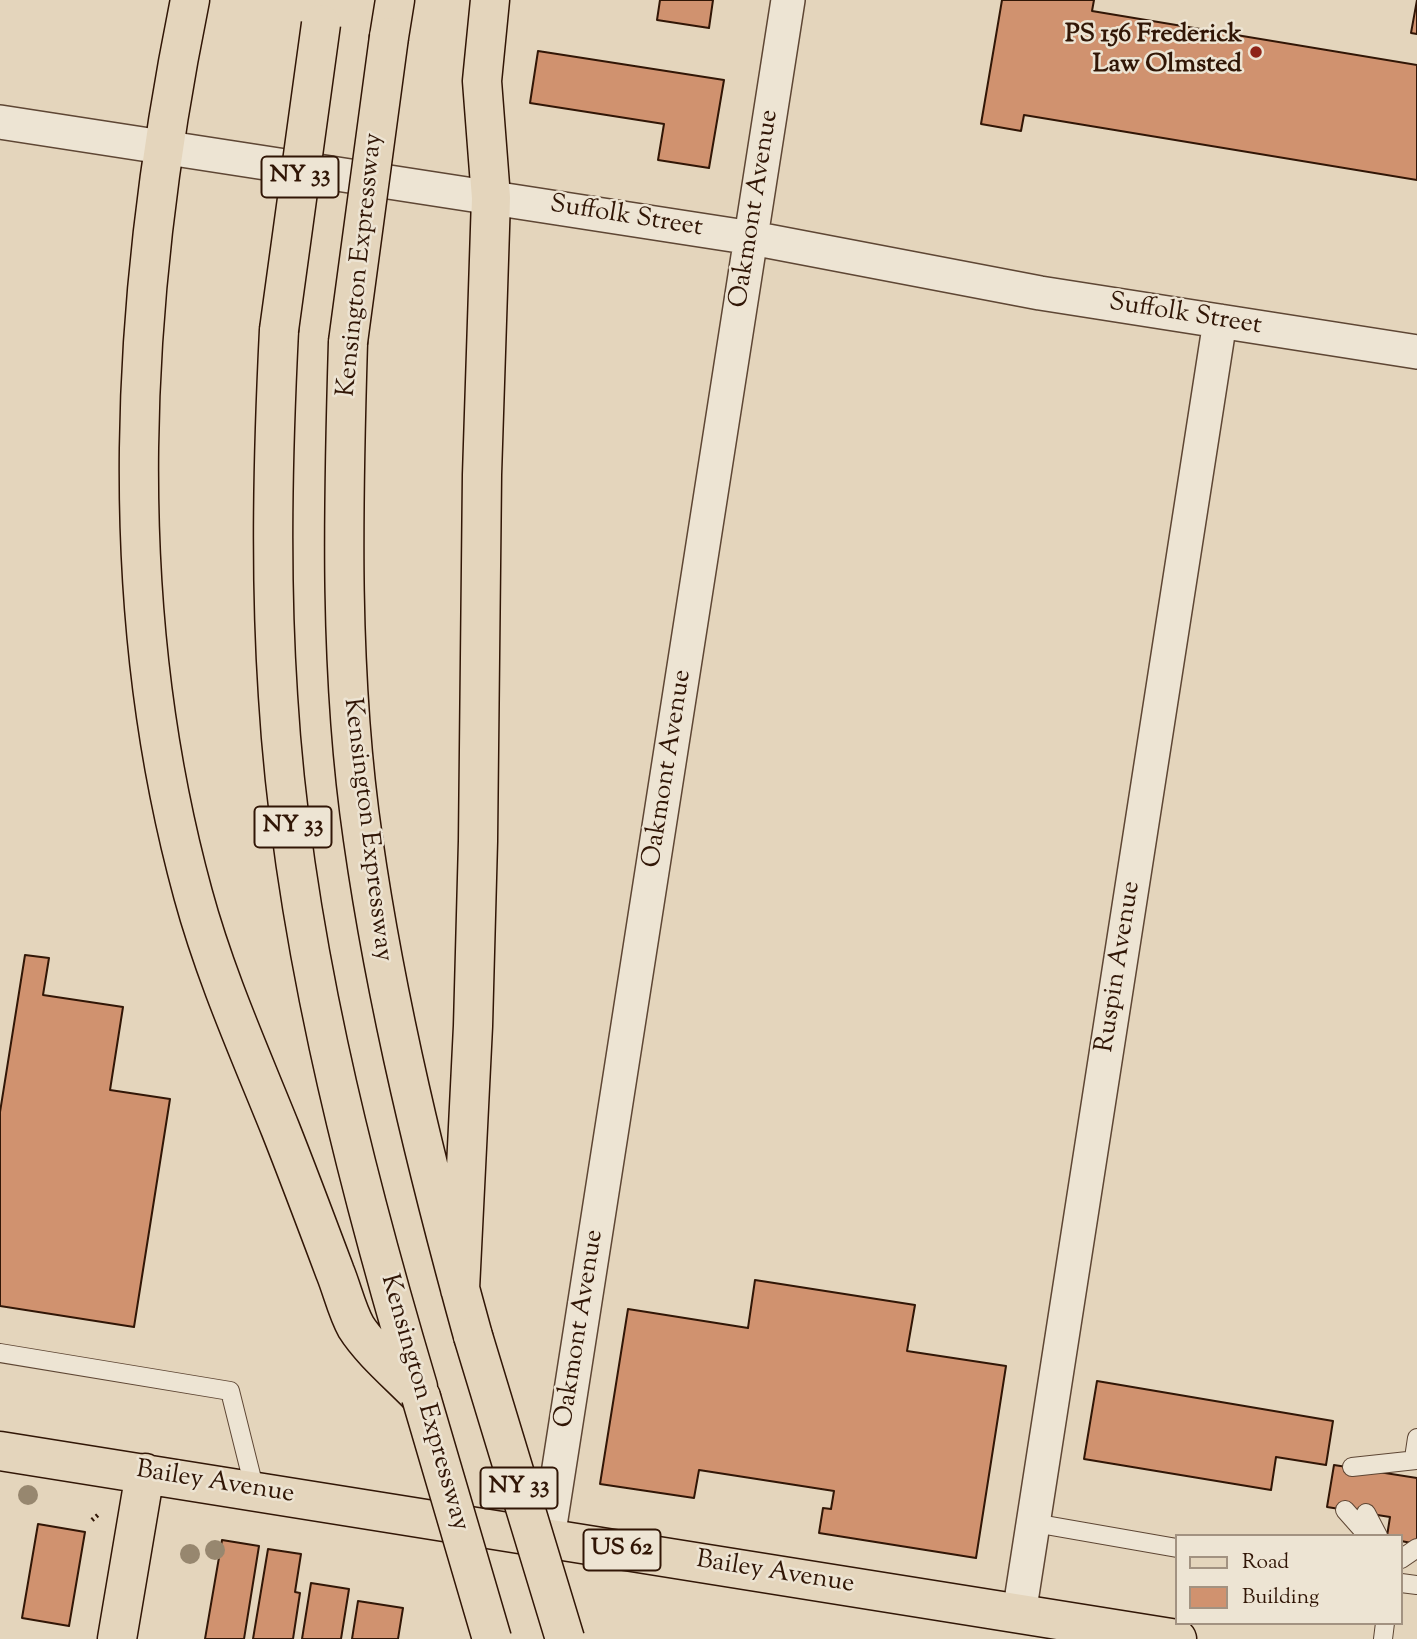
<!DOCTYPE html>
<style>
body{margin:0}
#map{position:relative;width:1417px;height:1639px;overflow:hidden;background:#e4d5bc;font-family:"Sorts Mill Goudy",serif}
canvas{display:block}
.legend{position:absolute;left:1175px;top:1534px;width:228px;height:91px;box-sizing:border-box;background:#ede4d3;border:2px solid #a29281;margin:0;padding:9px 12px;list-style:none;font-size:21px;color:#311606}
.legend li{display:flex;align-items:center;gap:14px;height:35px}
.legend b{width:35px;border:2px solid #a29281}
</style>
<div id="map">
<canvas width="1417" height="1639"></canvas>
<ul class="legend">
<li><b style="height:9px;background:#e4d5bc"></b>Road</li>
<li><b style="height:19px;background:#d0926f"></b>Building</li>
</ul>
</div>
<script>
const context = document.querySelector('canvas').getContext('2d');
context.lineJoin = 'round';
function paint(path, color) { context.fillStyle = color; context.fill(path, 'evenodd'); }
function strokePath(path, color, width, dash) { context.strokeStyle = color; context.lineWidth = width; context.lineCap = dash ? 'butt' : 'round'; context.setLineDash(dash || []); context.stroke(path); }
function label(font, color, halo, rows, align = 'center') {
  context.font = font + ' "Sorts Mill Goudy",serif'; context.lineWidth = 5; context.setLineDash([]); context.textBaseline = 'middle'; context.strokeStyle = halo; context.fillStyle = color; for (const [text, x, y, turn = 0] of rows) {
    context.save(); context.translate(x, y); context.rotate((+turn || 0) * Math.PI / 180); context.textAlign = isNaN(turn) ? turn : align; if (halo) context.strokeText(text, 0, 0); context.fillText(text, 0, 0); context.restore();
  }
}
const building = new Path2D(`
 M 660,0 L 713,0 L 709,28 L 657,20 Z
 M 1002,0 L 1094,0 L 1092,11 L 1417,65 L 1417,180 L 1024,115 L 1021,131 L 981,124 Z
 M 1417,0 L 1417,34 L 1411,33 Z
 M 538,51 L 724,80 L 709,168 L 658,160 L 664,124 L 530,103 Z
 M 25,955 L 49,958 L 43,995 L 123,1007 L 110,1090 L 170,1099 L 134,1327 L 0,1306 L 0,1112 Z
 M 755,1280 L 915,1305 L 907,1351 L 1006,1366 L 976,1558 L 819,1533 L 823,1508 L 831,1509 L 834,1491 L 699,1470 L 694,1498 L 600,1484 L 628,1309 L 748,1328 Z
 M 1097,1381 L 1333,1421 L 1326,1465 L 1276,1457 L 1271,1490 L 1084,1459 Z
 M 1334,1465 L 1417,1478 L 1417,1544 L 1401,1541 L 1401,1536 L 1387,1536 L 1390,1517 L 1327,1507 Z
 M 38,1524 L 85,1532 L 69,1626 L 22,1618 Z
 M 222,1540 L 259,1546 L 244,1639 L 205,1639 Z
 M 268,1549 L 301,1554 L 295,1592 L 300,1593 L 293,1639 L 253,1639 Z
 M 311,1583 L 349,1589 L 341,1639 L 302,1639 Z
 M 358,1601 L 403,1608 L 398,1639 L 352,1639 Z`);
const path = new Path2D(`
 M 92,1520 L 99,1514`);
const lane = new Path2D(`
 M 0,1353 L 230,1391 L 255,1491
 M 1414,1458 L 1417,1438
 M 1352,1467 L 1417,1460
 M 1345,1510 L 1368,1536
 M 1366,1513 L 1378,1536
 M 1034,1523 L 1177,1548
 M 1401,1559 L 1417,1548
 M 1401,1583 L 1417,1585
 M 1383,1639 L 1385,1623`);
const street = new Path2D(`
 M 0,122 L 752,238 L 1040,293 L 1417,352
 M 548,1538 L 788,0
 M 1019,1614 L 1220,321`);
const primary = new Path2D(`
 M 0,1451 L 1177,1639
 M 117,1639 L 145,1473`);
const highway = new Path2D(`
 M 190,0 C 130,295 113,602 193,894 C 215,975 249,1051 280,1128 C 299,1176 317,1224 335,1272 C 342,1289 347,1311 356,1327 C 371,1351 401,1376 421,1397
 M 389,37 L 395,0
 M 279,330 C 273,452 270,574 278,696 C 292,928 352,1165 418,1387
 M 348,342 C 343,508 339,675 363,839 C 387,1007 428,1173 473,1336
 M 460,1289 L 473,1026 L 478,841 L 482,475 L 491,198 L 482,81 L 490,0`);
const highwayBridge = new Path2D(`
 M 279,330 L 321,24
 M 348,342 L 389,37
 M 473,1336 L 565,1639
 M 421,1397 L 492,1639`);
const trees = [
 [28,1495],
 [215,1550],
 [190,1554]
];
const markers = [
 [1256,52,7,"#8f2418"]
];
const shields = [
 [300,177,77],
 [293,827,77],
 [519,1488,77],
 [622,1550,77]
];
const shieldNames = [
 ["NY 33",300,177],
 ["NY 33",293,827],
 ["NY 33",519,1488],
 ["US 62",622,1550]
];
const poiNames = [
 ["PS 156 Frederick",1242,37],
 ["Law Olmsted",1242,67]
];
const streetNames = [
 ["Oakmont Avenue",756,209,-81],
 ["Suffolk Street",626,218,9],
 ["Kensington Expressway",362,265,-84],
 ["Suffolk Street",1185,316,9],
 ["Oakmont Avenue",669,769,-81],
 ["Kensington Expressway",366,830,83],
 ["Ruspin Avenue",1120,967,-81],
 ["Oakmont Avenue",581,1329,-81],
 ["Kensington Expressway",423,1403,74],
 ["Bailey Avenue",215,1484,9],
 ["Bailey Avenue",775,1574,9]
];
paint(building, '#d0926f');
strokePath(building, '#311606', 2);
strokePath(lane, '#5e4634', 20);
strokePath(street, '#5e4634', 36);
strokePath(primary, '#311606', 41);
strokePath(highway, '#311606', 41);
strokePath(path, '#311606', 4.5, [2, 3.5]);
strokePath(lane, '#ede4d3', 18);
strokePath(street, '#ede4d3', 33);
strokePath(primary, '#e4d5bc', 38);
strokePath(highway, '#e4d5bc', 38);
strokePath(highwayBridge, '#311606', 41, []);
strokePath(highwayBridge, '#e4d5bc', 38);
context.fillStyle = '#97876f';
for (const [x, y] of trees) { context.beginPath(); context.arc(x, y, 10, 0, 2 * Math.PI); context.fill(); }
for (const [x, y, r, color] of markers) { const dot = new Path2D(); dot.arc(x, y, r, 0, 2 * Math.PI); context.fillStyle = color; context.fill(dot); strokePath(dot, '#ede4d3', 2.5); }
for (const [x, y, w] of shields) { const box = new Path2D(); box.roundRect(x - w / 2, y - 20.5, w, 41, 5); context.fillStyle = '#ede4d3'; context.fill(box); strokePath(box, '#311606', 2); }
label('bold 24px', '#311606', null, shieldNames);
label('bold 26px', '#311606', '#ede4d3', poiNames, 'right');
label('26px', '#311606', '#ede4d3', streetNames);
</script>
